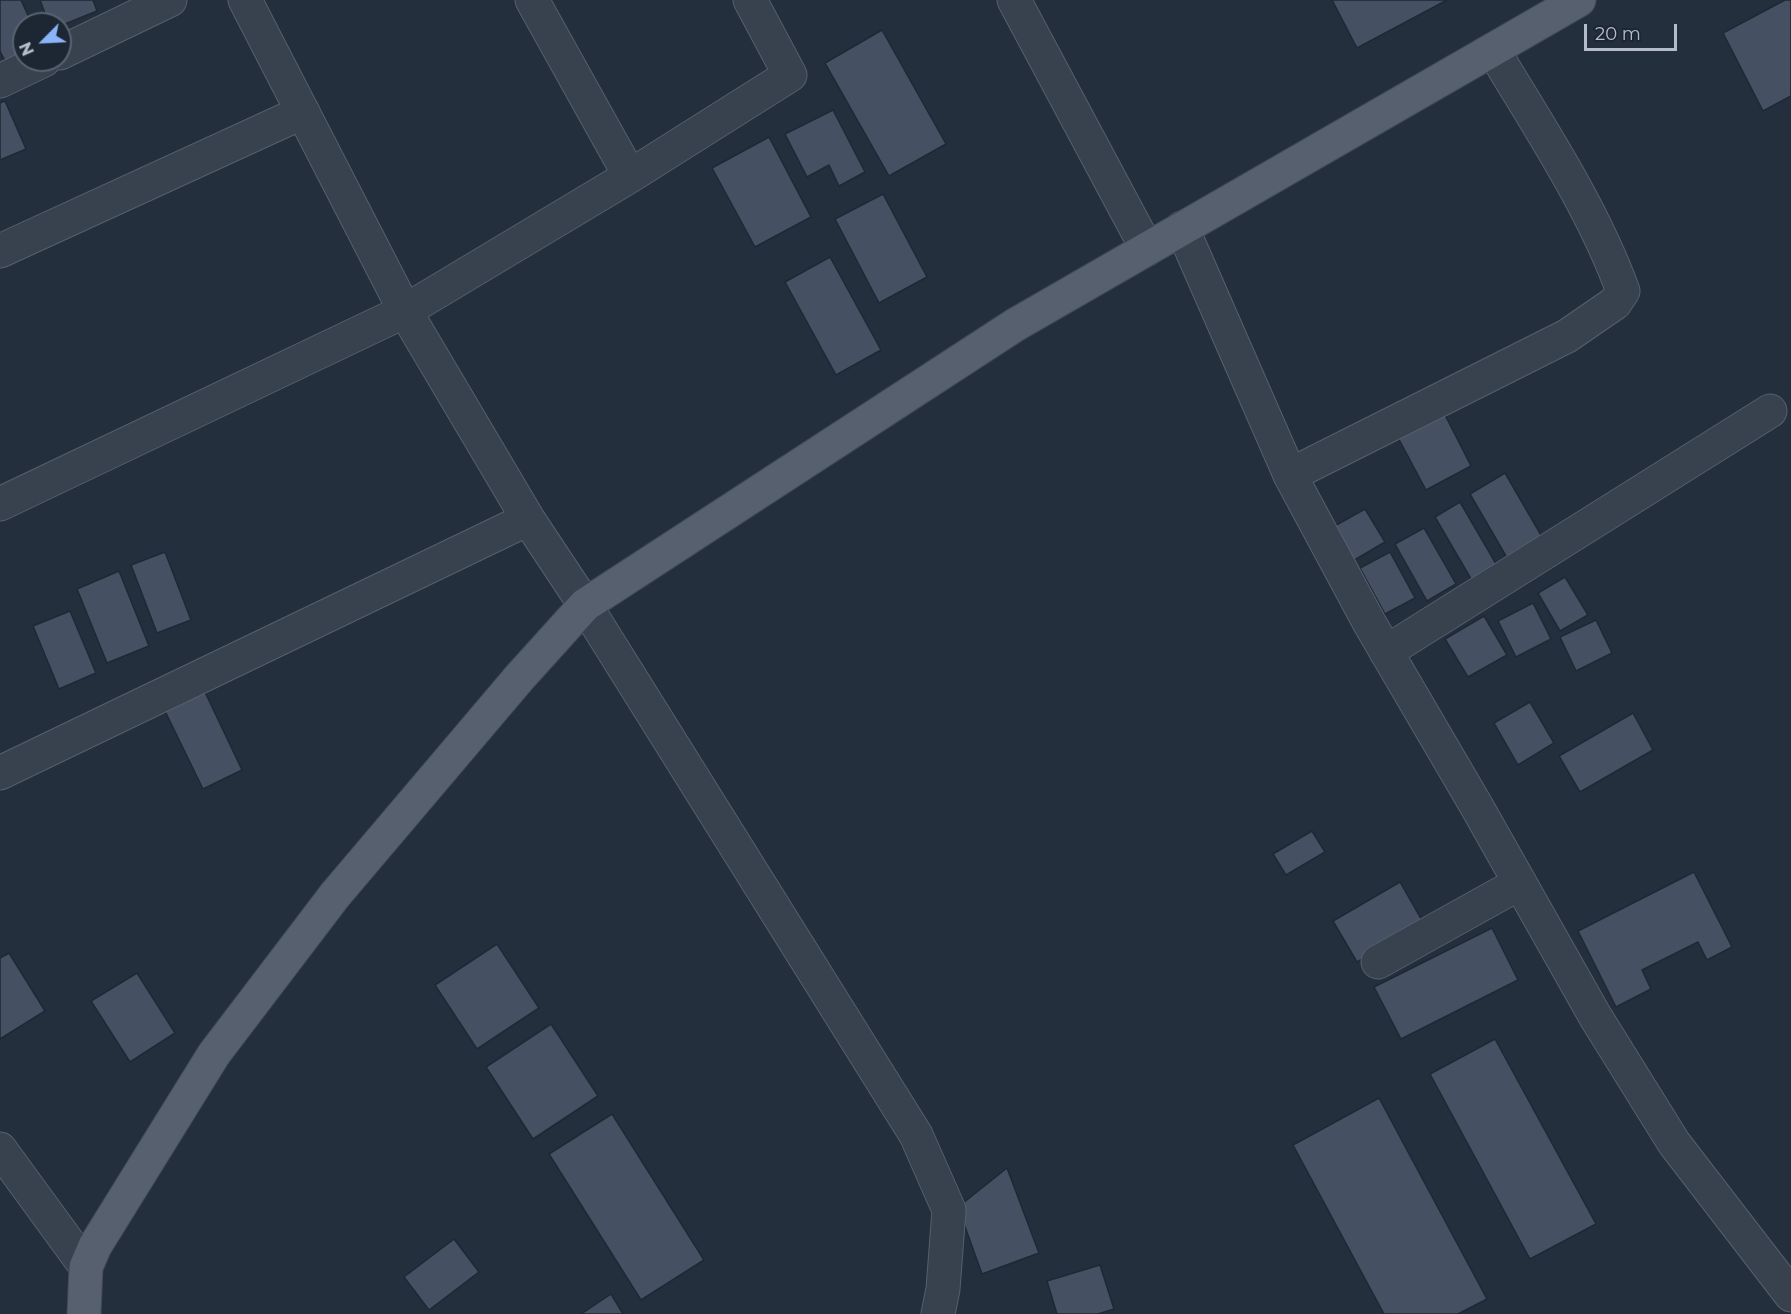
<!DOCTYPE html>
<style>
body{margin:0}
#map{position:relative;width:1791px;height:1314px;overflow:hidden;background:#242f3e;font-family:Montserrat,sans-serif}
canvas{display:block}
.north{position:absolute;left:12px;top:12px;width:60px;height:60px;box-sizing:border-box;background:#1d2633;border:2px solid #59626f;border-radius:50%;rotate:246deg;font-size:16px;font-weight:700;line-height:24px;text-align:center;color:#b4bcc9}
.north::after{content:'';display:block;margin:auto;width:21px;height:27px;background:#8ab4f8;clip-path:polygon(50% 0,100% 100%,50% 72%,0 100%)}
.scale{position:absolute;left:1584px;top:24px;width:93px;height:27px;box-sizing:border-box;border:3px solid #b4bcc9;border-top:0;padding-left:8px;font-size:18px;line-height:21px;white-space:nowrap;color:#b4bcc9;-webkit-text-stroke:4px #1d2633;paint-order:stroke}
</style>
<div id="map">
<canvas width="1791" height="1314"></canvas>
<div class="north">N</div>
<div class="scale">20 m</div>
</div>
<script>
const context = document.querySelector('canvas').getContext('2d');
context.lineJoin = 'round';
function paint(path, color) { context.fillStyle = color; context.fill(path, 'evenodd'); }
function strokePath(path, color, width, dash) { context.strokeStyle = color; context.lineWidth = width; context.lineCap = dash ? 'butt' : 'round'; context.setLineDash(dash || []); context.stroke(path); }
const building = new Path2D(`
 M 0,0 L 21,0 L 32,24 L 24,24 L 24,52 L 5,61 L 0,51 Z
 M 40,0 L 93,0 L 97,11 L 60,26 L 60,24 L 49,24 Z
 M 1332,0 L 1447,0 L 1357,48 Z
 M 1785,0 L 1791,0 L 1791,96 L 1763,111 L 1723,33 Z
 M 882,30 L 946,144 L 889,176 L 825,63 Z
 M 5,101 L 26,149 L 0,160 L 0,103 Z
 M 833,110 L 865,172 L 839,186 L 829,165 L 807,177 L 785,134 Z
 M 769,137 L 811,217 L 755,247 L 712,168 Z
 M 883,194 L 927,277 L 879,303 L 835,219 Z
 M 830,257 L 881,350 L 836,375 L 785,282 Z
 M 1441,407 L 1471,466 L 1426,490 L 1395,432 Z
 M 1505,473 L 1545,542 L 1510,563 L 1470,494 Z
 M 1460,502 L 1499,569 L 1474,584 L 1435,517 Z
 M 1365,509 L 1385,542 L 1351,562 L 1331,528 Z
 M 1424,528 L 1456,584 L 1427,601 L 1395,544 Z
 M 165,552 L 191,620 L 157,633 L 131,565 Z
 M 1390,552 L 1415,598 L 1385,614 L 1360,568 Z
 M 119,571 L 149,646 L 107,663 L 77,589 Z
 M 1565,577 L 1588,615 L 1560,631 L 1538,593 Z
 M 1533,603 L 1551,639 L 1516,657 L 1498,621 Z
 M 70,611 L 96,673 L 59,689 L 33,626 Z
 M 1484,616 L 1507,655 L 1468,677 L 1445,639 Z
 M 1596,620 L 1612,653 L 1576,671 L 1560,637 Z
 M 204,690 L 242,770 L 203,789 L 164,709 Z
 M 1530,702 L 1554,743 L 1518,765 L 1494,723 Z
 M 1633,713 L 1653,750 L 1580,792 L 1559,756 Z
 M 1312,831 L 1325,852 L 1286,875 L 1273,854 Z
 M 1694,872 L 1732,947 L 1707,960 L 1698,942 L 1642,970 L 1651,989 L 1616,1007 L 1578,931 Z
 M 1400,882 L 1424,924 L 1357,962 L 1333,921 Z
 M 1492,928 L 1518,980 L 1401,1039 L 1374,987 Z
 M 497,944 L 539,1008 L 477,1049 L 435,985 Z
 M 9,953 L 45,1011 L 0,1039 L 0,958 Z
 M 137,973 L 175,1033 L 130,1062 L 91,1001 Z
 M 551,1024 L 598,1096 L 533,1139 L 486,1067 Z
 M 1495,1039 L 1596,1224 L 1530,1259 L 1430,1074 Z
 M 1379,1098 L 1487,1299 L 1458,1314 L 1384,1314 L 1293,1145 Z
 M 612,1114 L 704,1260 L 641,1300 L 549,1154 Z
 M 1007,1168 L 1039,1253 L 982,1274 L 958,1207 Z
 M 454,1239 L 479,1272 L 429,1310 L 404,1277 Z
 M 1100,1265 L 1114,1309 L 1098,1314 L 1057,1314 L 1047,1281 Z
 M 611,1294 L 623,1314 L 581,1314 Z`);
const minor = new Path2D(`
 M 245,0 L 405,311 L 528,519 L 585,605 L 916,1135 L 949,1210 L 943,1289 L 938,1314
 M 532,0 L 630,176
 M 1014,0 L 1147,249
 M 60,53 L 170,0
 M 0,81 L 44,60
 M 1182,228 L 1290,475 L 1370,624 L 1477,807 L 1595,1016 L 1674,1143 L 1791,1295
 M 0,251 L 303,112
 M 1290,475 L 1567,336 L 1615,303 L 1623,291 C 1592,206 1539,127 1493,50
 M 0,504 L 405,311 L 630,176 L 790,75 L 750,0
 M 1386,652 L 1770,411
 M 0,773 L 528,519
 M 1378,962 L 1520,883
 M 0,1149 L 86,1267`);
const major = new Path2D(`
 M 84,1314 L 86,1267 L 95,1246 L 214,1054 L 335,895 L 519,678 L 585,605 L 1015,325 L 1579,0`);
paint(building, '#455162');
strokePath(building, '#1f2835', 1.5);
strokePath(minor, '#565f6c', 35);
strokePath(major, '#414a57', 35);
strokePath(minor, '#38414e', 33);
strokePath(major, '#56606e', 33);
</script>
